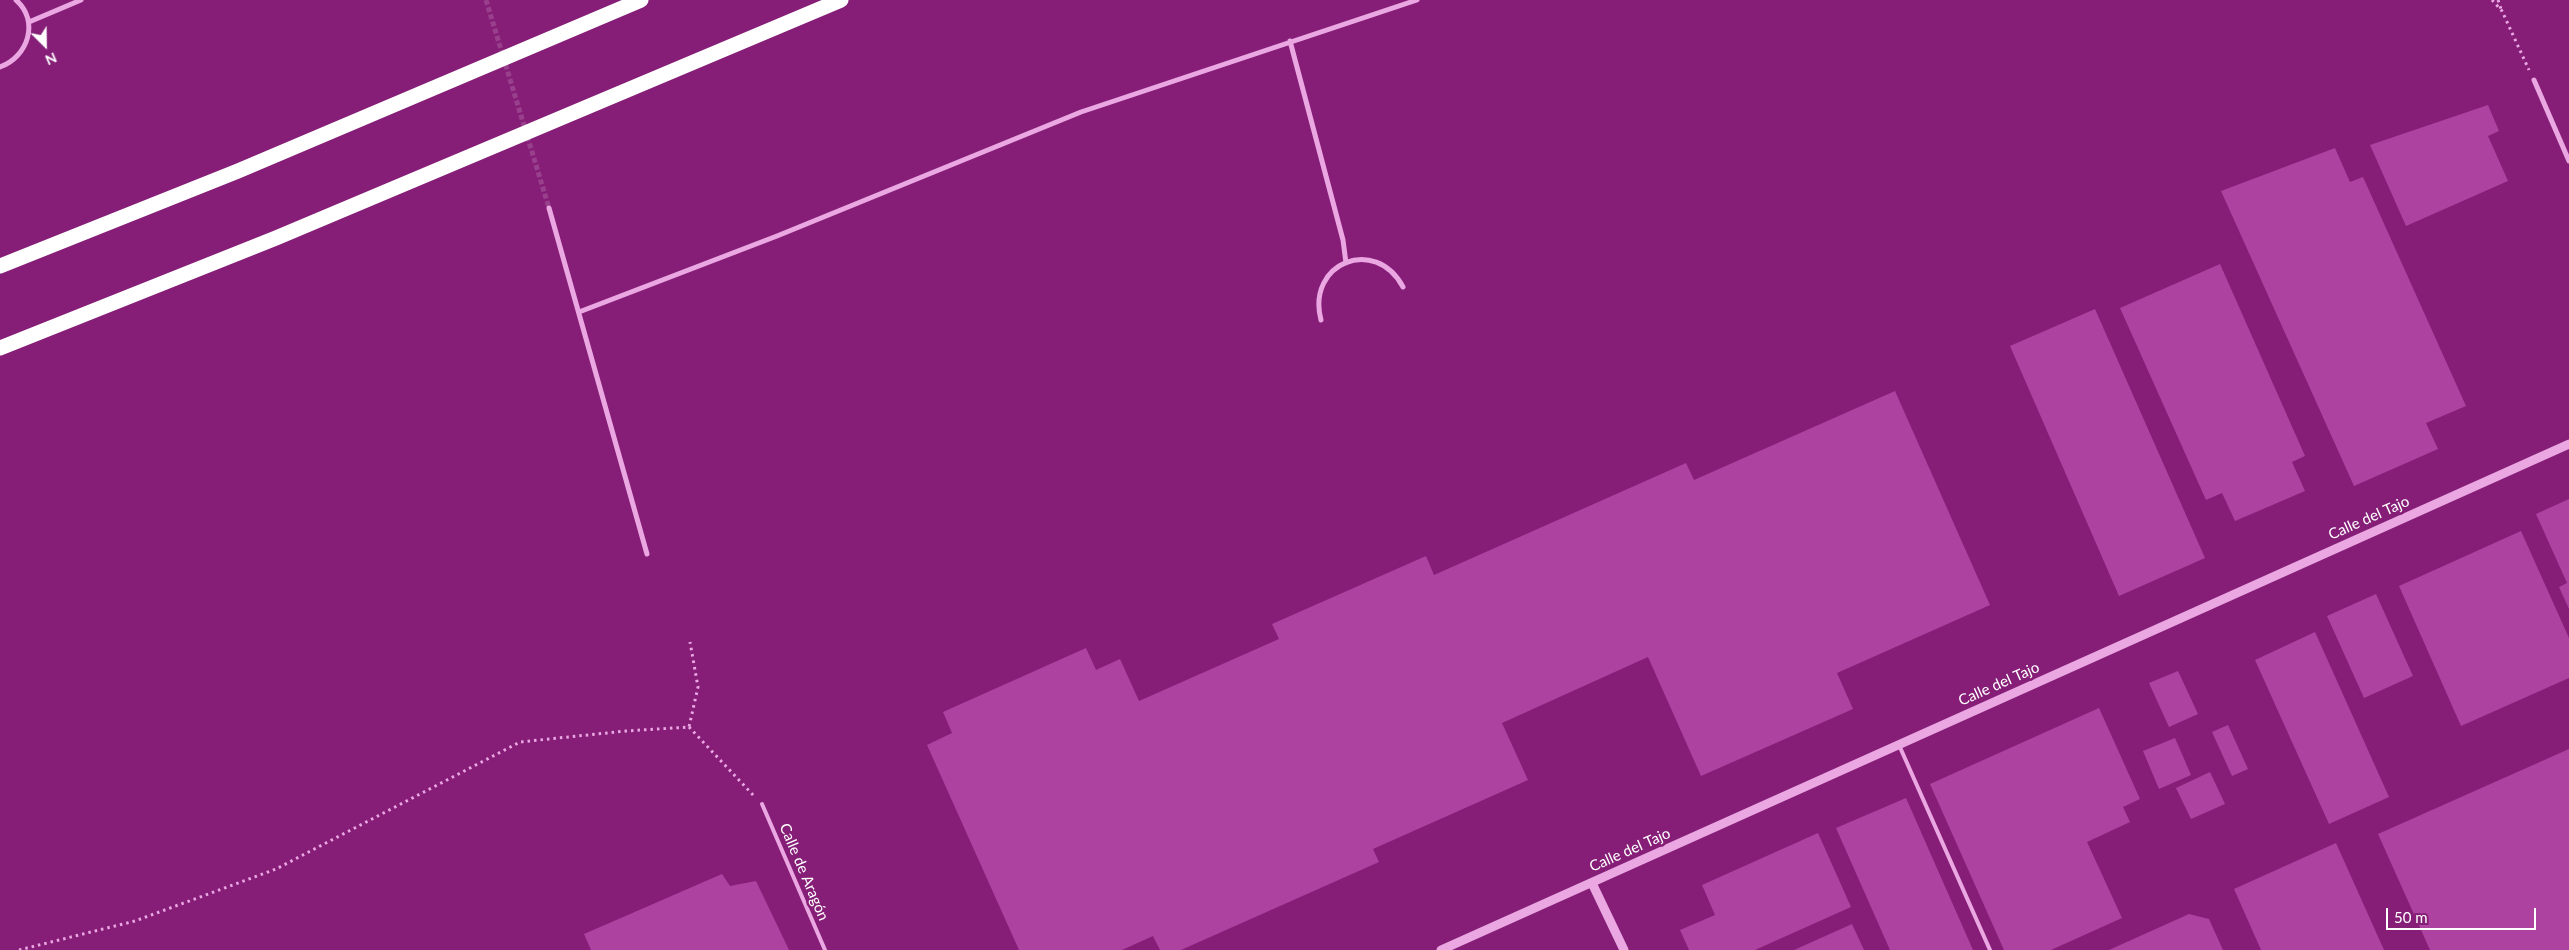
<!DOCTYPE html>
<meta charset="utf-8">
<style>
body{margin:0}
#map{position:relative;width:2569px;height:950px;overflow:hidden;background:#861e78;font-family:Lato,sans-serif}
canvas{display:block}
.north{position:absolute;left:20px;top:20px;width:50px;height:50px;-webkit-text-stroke:4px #861e78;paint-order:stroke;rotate:157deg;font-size:14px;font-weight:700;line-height:20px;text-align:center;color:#fff}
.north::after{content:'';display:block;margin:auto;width:18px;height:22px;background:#fff;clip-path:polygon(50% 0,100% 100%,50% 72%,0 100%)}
.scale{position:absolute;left:2386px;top:908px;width:150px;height:22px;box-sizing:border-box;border:2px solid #fff;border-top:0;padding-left:6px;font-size:15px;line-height:18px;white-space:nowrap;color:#fff;-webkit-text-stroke:4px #861e78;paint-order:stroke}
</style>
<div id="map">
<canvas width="2569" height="950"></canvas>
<div class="north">N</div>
<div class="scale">50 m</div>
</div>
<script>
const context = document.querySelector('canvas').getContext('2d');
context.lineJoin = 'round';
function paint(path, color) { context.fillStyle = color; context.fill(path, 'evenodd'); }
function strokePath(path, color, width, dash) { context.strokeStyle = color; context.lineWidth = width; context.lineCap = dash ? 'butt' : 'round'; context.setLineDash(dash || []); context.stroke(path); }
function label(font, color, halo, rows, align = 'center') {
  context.font = font + ' Lato,sans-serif'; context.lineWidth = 5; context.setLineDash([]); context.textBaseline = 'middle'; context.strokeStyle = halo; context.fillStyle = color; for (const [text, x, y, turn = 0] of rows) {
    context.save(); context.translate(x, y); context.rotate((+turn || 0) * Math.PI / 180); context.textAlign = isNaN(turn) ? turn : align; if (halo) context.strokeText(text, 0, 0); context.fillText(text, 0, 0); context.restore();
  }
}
const building = new Path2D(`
 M 2488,105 L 2499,131 L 2488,136 L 2508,181 L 2406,226 L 2370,145 Z
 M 2335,148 L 2350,182 L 2363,177 L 2466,406 L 2426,423 L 2438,449 L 2354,486 L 2221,191 Z
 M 2220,264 L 2305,456 L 2292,462 L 2305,491 L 2235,521 L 2222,493 L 2206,500 L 2120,308 Z
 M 2095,309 L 2205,558 L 2119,596 L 2010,346 Z
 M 1895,391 L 1990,605 L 1837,673 L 1853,709 L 1701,776 L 1648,657 L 1502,723 L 1528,780 L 1373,849 L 1379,862 L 1181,950 L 1160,950 L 1153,936 L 1122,950 L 1019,950 L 927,745 L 952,733 L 943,712 L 1086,648 L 1096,670 L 1120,659 L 1139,701 L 1279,639 L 1272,624 L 1426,556 L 1434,575 L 1686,463 L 1694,480 Z
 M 2569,499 L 2569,609 L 2559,587 L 2567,583 L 2536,514 Z
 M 2521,531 L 2569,638 L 2569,678 L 2461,726 L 2399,586 Z
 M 2376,594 L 2413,676 L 2364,698 L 2327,616 Z
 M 2315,632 L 2389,797 L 2329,824 L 2255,660 Z
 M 2178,671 L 2198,714 L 2169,727 L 2149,683 Z
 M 2099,708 L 2140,799 L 2123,807 L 2130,822 L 2087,842 L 2122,918 L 2051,950 L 2004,950 L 1930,784 Z
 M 2228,725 L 2248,769 L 2232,776 L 2212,732 Z
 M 2175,738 L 2191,775 L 2159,789 L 2143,751 Z
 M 2569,749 L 2569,950 L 2430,950 L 2378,834 Z
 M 2210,772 L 2225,804 L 2191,819 L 2176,788 Z
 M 1906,798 L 1973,950 L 1890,950 L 1836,828 Z
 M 1818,833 L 1851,907 L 1755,950 L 1689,950 L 1680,930 L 1715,915 L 1702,885 Z
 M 2336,843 L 2384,950 L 2261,950 L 2234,889 Z
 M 722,874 L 730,886 L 756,881 L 789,950 L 591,950 L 584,934 Z
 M 2189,914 L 2209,919 L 2223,950 L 2109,950 Z
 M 1852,924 L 1864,950 L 1794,950 Z`);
const minorTunnel = new Path2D(`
 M 486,0 L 549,208`);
const path = new Path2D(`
 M 2492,0 L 2502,11 L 2529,70
 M 2498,0 L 2501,9
 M 689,727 L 754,796
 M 19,950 L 135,921 L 276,869 L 520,742 L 626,731 L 689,727 L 698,687 L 690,642`);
const service = new Path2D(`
 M 1899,745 L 1990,950
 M 762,804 L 825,950`);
const minor = new Path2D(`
 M 29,22 L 81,0
 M 1290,41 L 1343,240 L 1346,263
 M 0,67 C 28,57 40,21 16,0
 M 2534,80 L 2569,161
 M 549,208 L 647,554
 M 579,312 L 777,236 L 1081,112 L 1417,0
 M 1321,320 C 1306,263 1375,235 1403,287`);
const tertiary = new Path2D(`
 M 1592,883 L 1624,950
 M 1441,950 L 2569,444`);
const motorway = new Path2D(`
 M 0,266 L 238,171 L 641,0
 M 0,348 L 276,238 L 841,0`);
const streetNames = [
 ["Calle del Tajo",2369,518,-24],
 ["Calle del Tajo",1999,684,-24],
 ["Calle del Tajo",1630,850,-24],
 ["Calle de Aragón",804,872,67]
];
paint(building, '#ad42a0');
strokePath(minorTunnel, '#98408c', 5, [5, 2.5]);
strokePath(path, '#eaa7e2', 3, [2.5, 4]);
strokePath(service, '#eaa7e2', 4);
strokePath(minor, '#eaa7e2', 5);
strokePath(tertiary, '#eaa7e2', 9);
strokePath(motorway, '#fff', 15);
label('15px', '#fff', '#861e78', streetNames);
</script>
